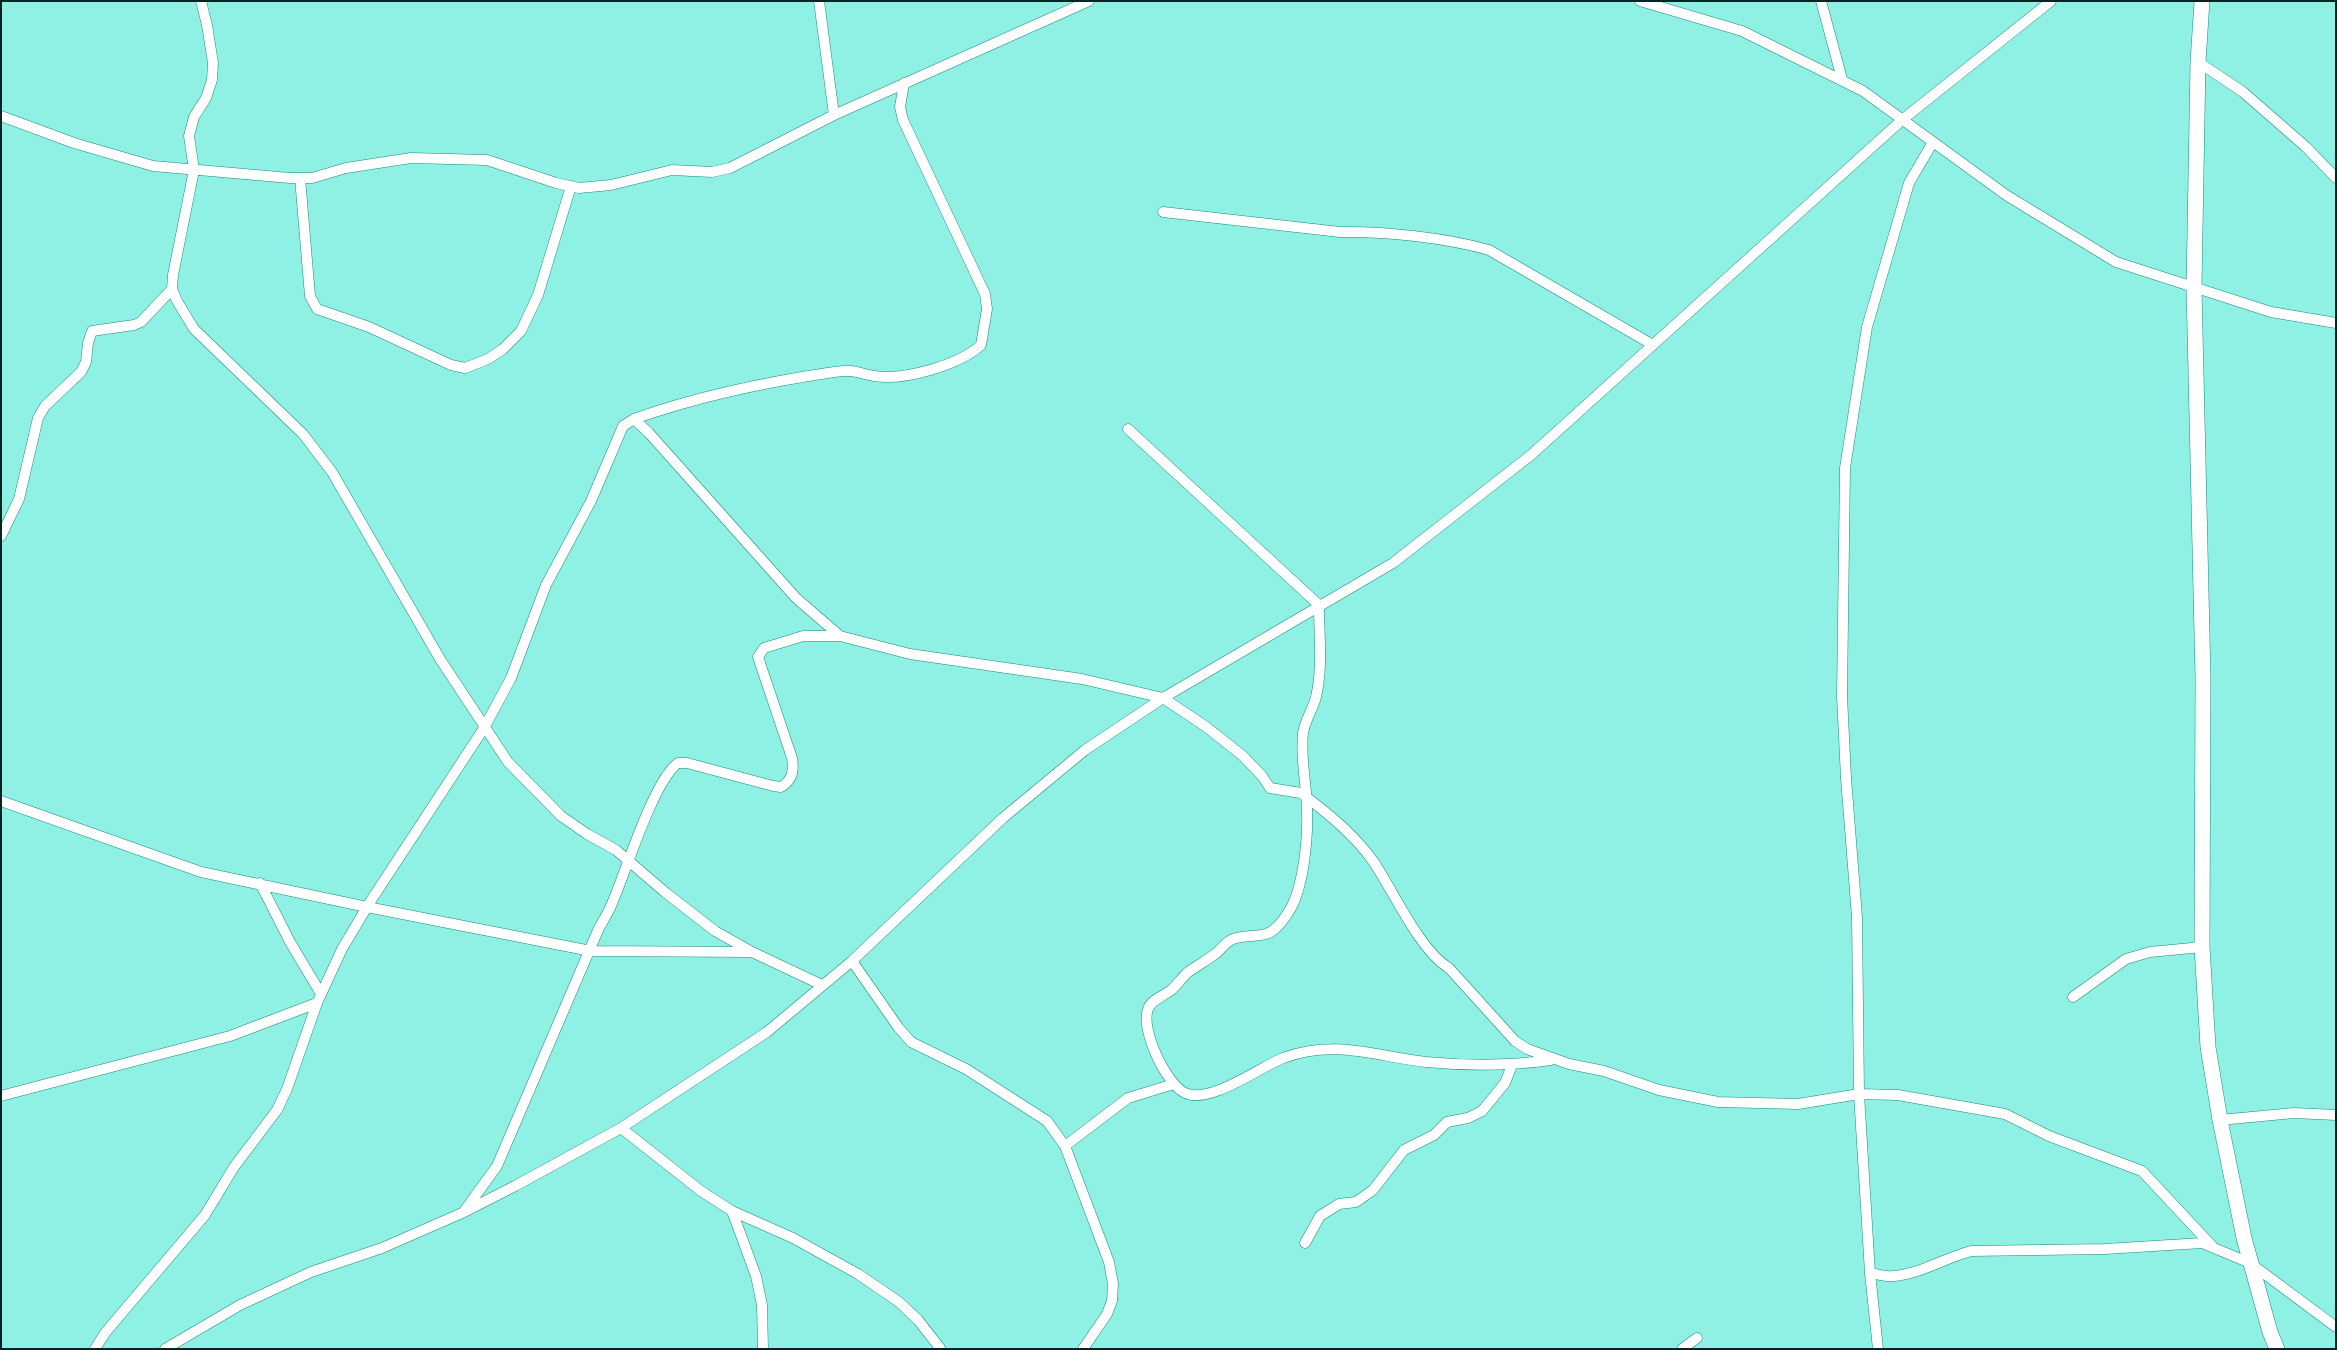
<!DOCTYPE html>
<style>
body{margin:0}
#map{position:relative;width:2337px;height:1350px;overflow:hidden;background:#8ff1e3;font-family:Roboto,sans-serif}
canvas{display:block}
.frame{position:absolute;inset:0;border:2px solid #042521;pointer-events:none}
</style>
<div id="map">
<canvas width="2337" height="1350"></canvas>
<div class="frame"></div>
</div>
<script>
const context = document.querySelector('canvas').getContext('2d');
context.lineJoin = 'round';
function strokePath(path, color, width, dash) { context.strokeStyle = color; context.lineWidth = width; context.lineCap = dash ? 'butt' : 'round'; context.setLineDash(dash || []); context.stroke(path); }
const street = new Path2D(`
 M 201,1 L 207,25 L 213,63 L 212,80 L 206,98 L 194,117 L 189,136 L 194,170 L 173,275 L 172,289 L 177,301 L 194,329 L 303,434 L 332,472 L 440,659 L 508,762 L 561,816 L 587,834 L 616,850 L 666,893 L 715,931 L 752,952 L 822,985
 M 819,1 L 834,115
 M 1640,1 L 1742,31 L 1863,91 L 2006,195 L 2116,262 L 2271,312 L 2336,323
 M 1821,1 L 1842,79
 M 2198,62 L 2243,92 L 2306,147 L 2336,178
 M 1,116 L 74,143 L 153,166 L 290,178 L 312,178 L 346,168 L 411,158 L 487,160 L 556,183 L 579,188 L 611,185 L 672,170 L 712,172 L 730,168 L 834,115 L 1089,1
 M 300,178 L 310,296 L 317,309 L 369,327 L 451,365 L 465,368 L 488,359 L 503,349 L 521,331 L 538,295 L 571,186
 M 1163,212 L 1340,232 C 1384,231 1447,238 1489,250 L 1653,345
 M 634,419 C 698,396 766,382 834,372 C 854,369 857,373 874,376 C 904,381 959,365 981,345 L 987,309 L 985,294 L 903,120 L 900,107 L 904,83
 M 1128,429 L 1319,605 C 1319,637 1323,666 1316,697 C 1313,709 1305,720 1303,733 C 1300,759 1307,785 1307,811 C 1308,837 1304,882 1292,906 C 1287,915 1277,931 1266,934 C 1256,937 1244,935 1233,939 C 1225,942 1221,950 1215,954 C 1206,961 1196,966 1187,973 C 1181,979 1176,986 1170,991 C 1163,996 1151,1000 1148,1009 C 1140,1029 1166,1084 1185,1093 C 1209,1105 1260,1067 1283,1058 C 1335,1039 1374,1056 1426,1062 C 1469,1066 1509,1066 1551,1060
 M 1,536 L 19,499 L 38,418 L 45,406 L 81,372 L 86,362 L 88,343 L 92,331 L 134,325 L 141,322 L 172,289
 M 1,801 L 201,872 L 367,907 L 591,951 L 750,952
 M 260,883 L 290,942 L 321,994
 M 852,961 L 898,1027 L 911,1042 L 966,1069 L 1047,1121 L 1065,1146 L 1109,1262 L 1113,1284 L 1112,1301 L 1107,1314 L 1083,1349
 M 2073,997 L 2126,959 L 2150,952 L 2202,947
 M 1,1096 L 230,1036 L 317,1003
 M 2220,1120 L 2294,1113 L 2336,1115
 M 621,1128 L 701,1191 L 732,1211 L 793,1238 L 858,1274 L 899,1302 L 918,1320 L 940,1348
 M 1065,1146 L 1128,1098 L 1174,1084
 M 465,1210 L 497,1166 L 599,928 C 604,919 610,910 613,901 C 626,871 654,780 678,763 L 687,763 L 773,786 L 781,787 C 793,780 794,770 792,758 L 758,657 L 764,648 L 803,636 L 840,636
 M 732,1211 L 756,1276 L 762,1305 L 763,1349
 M 1305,1243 L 1320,1216 L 1339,1204 L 1356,1202 L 1373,1190 L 1404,1150 L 1434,1135 L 1447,1122 L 1468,1118 L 1482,1111 L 1505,1083 L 1512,1065
 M 1870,1273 C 1877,1274 1886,1277 1893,1276 C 1920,1274 1945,1258 1971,1251 L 2105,1249 L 2202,1243 L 2250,1263 L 2336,1327
 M 95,1349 L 105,1333 L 205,1215 L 234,1167 L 277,1110 L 287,1089 L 317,1003 L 342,949 L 370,902 L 484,728 L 511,678 L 546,585 L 591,501 L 623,426 L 634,419 L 649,433 L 796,598 L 840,636 L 910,654 L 1082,679 L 1163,698 L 1205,726 L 1243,756 L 1262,776 L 1270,788 L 1301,793 L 1306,797 C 1329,814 1356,837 1373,861 C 1393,890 1419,950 1449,968 L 1515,1041 L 1527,1049 L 1569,1064 L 1604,1071 L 1659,1090 L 1718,1102 L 1798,1104 L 1859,1094 L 1898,1095 L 2005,1114 L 2049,1136 L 2142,1171 L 2212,1246
 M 165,1349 L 240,1305 L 311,1272 L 382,1248 L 462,1213 L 515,1186 L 621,1128 L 767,1032 L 852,961 L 1003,818 L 1085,750 L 1163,698 L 1393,563 L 1531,455 L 1902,120 L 2051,1
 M 1682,1349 L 1697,1338
 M 1878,1349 L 1870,1273 L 1859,1094 L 1857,917 L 1846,778 L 1842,696 L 1845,468 L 1867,327 L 1909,183 L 1933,142`);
const secondary = new Path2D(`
 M 2202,1 L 2198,62 L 2194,287 L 2203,678 L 2202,947 L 2208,1047 L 2220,1120 L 2244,1238 L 2270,1332 L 2277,1349`);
strokePath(street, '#19897e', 11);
strokePath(secondary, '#19897e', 16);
strokePath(street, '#fff', 10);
strokePath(secondary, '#fff', 15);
</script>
